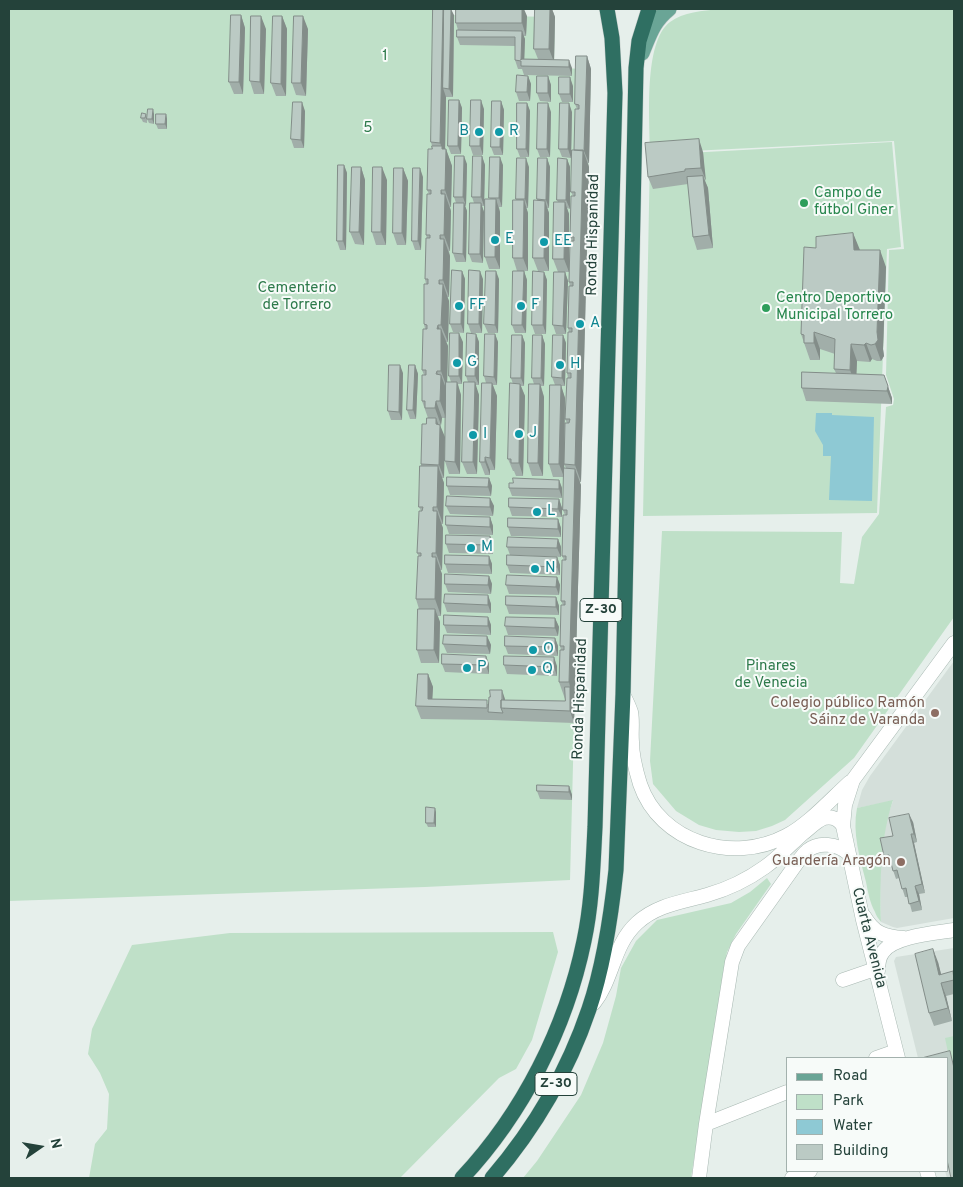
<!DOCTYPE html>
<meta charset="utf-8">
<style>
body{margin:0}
#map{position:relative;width:963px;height:1187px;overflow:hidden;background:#e6efeb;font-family:Overpass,sans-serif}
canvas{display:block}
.frame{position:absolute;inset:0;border:10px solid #24423a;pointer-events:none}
.legend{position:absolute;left:786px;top:1057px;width:162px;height:115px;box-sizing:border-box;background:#f7fbf9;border:1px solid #a3b1ad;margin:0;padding:6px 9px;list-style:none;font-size:15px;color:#24423a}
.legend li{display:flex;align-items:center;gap:10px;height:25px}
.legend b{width:25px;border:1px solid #a3b1ad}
.north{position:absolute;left:15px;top:1122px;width:50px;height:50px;-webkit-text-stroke:4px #f7fbf9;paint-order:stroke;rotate:77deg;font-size:14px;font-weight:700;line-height:20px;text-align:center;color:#24423a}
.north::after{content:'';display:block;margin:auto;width:18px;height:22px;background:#24423a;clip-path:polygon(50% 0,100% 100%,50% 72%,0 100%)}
</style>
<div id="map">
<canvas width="963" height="1187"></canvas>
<div class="frame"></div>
<ul class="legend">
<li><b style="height:6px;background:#6aa596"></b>Road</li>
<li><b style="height:14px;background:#bfe0c8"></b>Park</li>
<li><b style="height:14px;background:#8ec9d4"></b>Water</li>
<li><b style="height:14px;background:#bbcac4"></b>Building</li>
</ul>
<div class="north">N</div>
</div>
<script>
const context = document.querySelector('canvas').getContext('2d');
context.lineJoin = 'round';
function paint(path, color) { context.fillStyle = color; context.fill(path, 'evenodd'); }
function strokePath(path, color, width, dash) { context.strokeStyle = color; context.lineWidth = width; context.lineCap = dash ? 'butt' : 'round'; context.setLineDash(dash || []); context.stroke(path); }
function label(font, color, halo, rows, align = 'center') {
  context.font = font + ' Overpass,sans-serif'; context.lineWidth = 4; context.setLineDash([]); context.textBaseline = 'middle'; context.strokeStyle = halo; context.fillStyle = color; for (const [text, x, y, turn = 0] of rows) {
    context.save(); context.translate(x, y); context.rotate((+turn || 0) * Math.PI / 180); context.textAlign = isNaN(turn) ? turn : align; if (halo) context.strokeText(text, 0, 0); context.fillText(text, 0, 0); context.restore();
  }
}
const built = new Path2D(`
 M 954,661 L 954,918 L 897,928 L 893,927 L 881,922 L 880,879 L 882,849 L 887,817 L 893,801 L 857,808 L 862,790 L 870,776 Z
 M 954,948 L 954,1178 L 947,1178 L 945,1171 L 947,1171 L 947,1058 L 918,1058 L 894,961 L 896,957 Z`);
const green = new Path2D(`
 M 9,9 L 448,9 L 448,15 L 555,17 L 554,68 L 591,69 L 570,880 L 425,887 L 9,901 Z
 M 719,9 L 954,9 L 954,617 L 854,758 L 785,820 L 772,826 L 756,831 L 739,832 L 716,830 L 699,825 L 676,811 L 653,784 L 650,761 L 662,531 L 842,532 L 840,583 L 854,584 L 862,537 L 879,514 L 886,407 L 893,405 L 894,399 L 886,375 L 889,250 L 904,249 L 894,141 L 650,153 C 650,121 643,42 670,22 C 683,12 703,11 719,9 Z
 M 892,142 L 901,247 L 887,249 L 877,513 L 643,516 L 650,155 Z
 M 893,800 C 880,840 880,880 881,922 C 879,919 876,916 875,912 C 870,903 868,892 866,882 C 860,858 852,833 857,808 Z
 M 767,878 L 771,884 L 736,934 L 727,952 L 723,973 L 691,1178 L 523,1178 L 537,1161 L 581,1095 L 603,1043 L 616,996 L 621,968 L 636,941 L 657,920 L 731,903 L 750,892 Z
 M 553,932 L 558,952 L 532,1040 L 516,1069 L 499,1078 L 400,1178 L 89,1178 L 95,1144 L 107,1129 L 109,1094 L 100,1073 L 88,1054 L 92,1029 L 132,945 L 230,933 Z
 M 954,1036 L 954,1061 L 950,1062 L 945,1038 Z`);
const water = new Path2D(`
 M 816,413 L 832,413 L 832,415 L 874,417 L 872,501 L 829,500 L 831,456 L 823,456 L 823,445 L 815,431 Z`);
const minor = new Path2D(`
 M 623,694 C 626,700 629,706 631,712 C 633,722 631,732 632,742 C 632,756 636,771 640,784 C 660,843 733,864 786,836 C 809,824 831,799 850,782
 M 864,916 C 874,933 884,937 904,938
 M 878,971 C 878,965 879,957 883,952 C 894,936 936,933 954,930
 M 843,980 L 875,969
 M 594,1003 C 613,979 613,945 637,923 C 656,905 682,902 707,895 C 728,889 747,880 765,867 C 778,858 790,845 802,834 C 809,829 816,821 824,818 C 832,816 839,819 843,826
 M 876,1058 L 896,1051
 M 898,1058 L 863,920 L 843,826 L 845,805 L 853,780 L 954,643
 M 706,1124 L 787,1092
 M 927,1171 L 929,1178
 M 699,1178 L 706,1124 L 732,962 L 738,946 L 799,860 C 802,857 804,853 807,851 C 819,841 837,844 848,853
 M 792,1178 L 810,1171`);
const major = new Path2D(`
 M 642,53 C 650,34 653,22 669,9`);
const highway = new Path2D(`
 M 462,1178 C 523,1113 566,1028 584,941 C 592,904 593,865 595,827 L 615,93 L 612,38 L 607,9
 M 492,1178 C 534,1129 568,1071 589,1009 C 604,965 611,917 616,870 L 623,694 L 636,68 L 639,41 L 649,9`);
const wall = new Path2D(`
 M 535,9 L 552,9 L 555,17 L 554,60 L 572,68 L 572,76 L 524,75 L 522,69 L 518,69 L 515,60 L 515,46 L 460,45 L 457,37 L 458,30 L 456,23 L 527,16 L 526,36 L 523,36 L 525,39 L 524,59 L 538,59 L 534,49 Z
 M 241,15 L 245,28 L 243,94 L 234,94 L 229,82 Z
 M 454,15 L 453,97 L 446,97 L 445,149 L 446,149 L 452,166 L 451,207 L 450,207 L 451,211 L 450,251 L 449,251 L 450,256 L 449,297 L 447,297 L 449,301 L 448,342 L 446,342 L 448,346 L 447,382 L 451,382 L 449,376 L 463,342 L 462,384 L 458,384 L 461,395 L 460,474 L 449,474 L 445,461 L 446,418 L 442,418 L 441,425 L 439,425 L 444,478 L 442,478 L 444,483 L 443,524 L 441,524 L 443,528 L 442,570 L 440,570 L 442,574 L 441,616 L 438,616 L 440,622 L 439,663 L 421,663 L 417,650 L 419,609 L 416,599 L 419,556 L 417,553 L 421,511 L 419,507 L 421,464 L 428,418 L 422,401 L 424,375 L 422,370 L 425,329 L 424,324 L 426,284 L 425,279 L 427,238 L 426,235 L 429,194 L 427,190 L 432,146 L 431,142 Z
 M 282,16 L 287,29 L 286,96 L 276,96 L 271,83 Z
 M 266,29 L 264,94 L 254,94 L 250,81 Z
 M 308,29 L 306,96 L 296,95 L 292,83 Z
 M 587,56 L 591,69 L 589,163 L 588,163 L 589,167 L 581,482 L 579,482 L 581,485 L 574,723 L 491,720 L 421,719 L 416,706 L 428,674 L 433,687 L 432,699 L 488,704 L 505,699 L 505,700 L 565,701 L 565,699 L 559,682 L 561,650 L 560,646 L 563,605 L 561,601 L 564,560 L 562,556 L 565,515 L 563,510 L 566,468 L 564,464 L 567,423 L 565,419 L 568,378 L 567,373 L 569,332 L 568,328 L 570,286 L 569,282 L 572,241 L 570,237 L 573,196 L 571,192 L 577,109 L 575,104 Z
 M 528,76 L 531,84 L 530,101 L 519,101 L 516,92 Z
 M 548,76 L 551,85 L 551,102 L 540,101 L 537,93 Z
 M 573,86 L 573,102 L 562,102 L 559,94 Z
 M 459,100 L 462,108 L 461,154 L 451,154 L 448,146 Z
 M 501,101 L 504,110 L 503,155 L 494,155 L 491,147 Z
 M 527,103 L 530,111 L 529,157 L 520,157 L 517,149 Z
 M 484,109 L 483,155 L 473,155 L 470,146 Z
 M 305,111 L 304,148 L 294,148 L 291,139 Z
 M 551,112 L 550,157 L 540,157 L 537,149 Z
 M 572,112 L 571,158 L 562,157 L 559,149 Z
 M 146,114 L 147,118 L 147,123 L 143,122 L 141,118 Z
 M 154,114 L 154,124 L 149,123 L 147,119 Z
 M 166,114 L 167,119 L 167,129 L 158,129 L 156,124 Z
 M 703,152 L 705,181 L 708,188 L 713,248 L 697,250 L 693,237 L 688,184 L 653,189 L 648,177 Z
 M 482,156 L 485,165 L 484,206 L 482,206 L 484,212 L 483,263 L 472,262 L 469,254 L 474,203 L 472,197 Z
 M 547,158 L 550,167 L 549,208 L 547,208 L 549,213 L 549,271 L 538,271 L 533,258 L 537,199 Z
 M 567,159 L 570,167 L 570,209 L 567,208 L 569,214 L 569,272 L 561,272 L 565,272 L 568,281 L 566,334 L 556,334 L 553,325 L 558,272 L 553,259 L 558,202 L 557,200 Z
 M 467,164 L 466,206 L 465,206 L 467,211 L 466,262 L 456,262 L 453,253 L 456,203 L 454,197 Z
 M 344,165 L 347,173 L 346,250 L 340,250 L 337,241 Z
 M 503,165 L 502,207 L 499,207 L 500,212 L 500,269 L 489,269 L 485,257 L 490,199 Z
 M 361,167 L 365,180 L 364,245 L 355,244 L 350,232 Z
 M 529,167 L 528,208 L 526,208 L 528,213 L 528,271 L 517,271 L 513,258 L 516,199 Z
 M 403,168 L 408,181 L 406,245 L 397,245 L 393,233 Z
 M 423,177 L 421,250 L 415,250 L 412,241 Z
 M 387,180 L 386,245 L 376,245 L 372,232 Z
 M 853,233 L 859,250 L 886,267 L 883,349 L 884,356 L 881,361 L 877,361 L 872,359 L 870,362 L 857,361 L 856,374 L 884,375 L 892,398 L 892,404 L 806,401 L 802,388 L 836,373 L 834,369 L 835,354 L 820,349 L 820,360 L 810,360 L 801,334 L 816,248 Z
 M 462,271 L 465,279 L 464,333 L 453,332 L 450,324 Z
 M 524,271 L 527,280 L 526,333 L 515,333 L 512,325 Z
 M 544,272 L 547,280 L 546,334 L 535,334 L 532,325 Z
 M 483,279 L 482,333 L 471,333 L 468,324 Z
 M 499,279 L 498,333 L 488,333 L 484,324 Z
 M 476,334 L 479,342 L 479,385 L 475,385 L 479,395 L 477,474 L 467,474 L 462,462 L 468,382 L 466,376 Z
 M 495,334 L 498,342 L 497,385 L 493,385 L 497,396 L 495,470 L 490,470 L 490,475 L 485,475 L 480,462 L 486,383 L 484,376 Z
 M 522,335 L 525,343 L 524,386 L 521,386 L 525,396 L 523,476 L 516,476 L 514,471 L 513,471 L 508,459 L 513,384 L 511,378 Z
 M 542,335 L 545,344 L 544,386 L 541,386 L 544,397 L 543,476 L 532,476 L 528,463 L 534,384 L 532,378 Z
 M 563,335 L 566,343 L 565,386 L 561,386 L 565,398 L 564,477 L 553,477 L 549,464 L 555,385 L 552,377 Z
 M 415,365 L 418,374 L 416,419 L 410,419 L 407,410 Z
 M 403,373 L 402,420 L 391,420 L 388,411 Z
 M 489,478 L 492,486 L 491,496 L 450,495 L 447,486 Z
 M 559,480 L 562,488 L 562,498 L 512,496 L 509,488 Z
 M 490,498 L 494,506 L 493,516 L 450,514 L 446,506 Z
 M 559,499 L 562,508 L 562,517 L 512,516 L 509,507 Z
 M 490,517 L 493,526 L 493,535 L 449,534 L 446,525 Z
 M 558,519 L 561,528 L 561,537 L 511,536 L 508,527 Z
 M 490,536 L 493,544 L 493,554 L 449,553 L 446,544 Z
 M 558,539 L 561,547 L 561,557 L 510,555 L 507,547 Z
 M 489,556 L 492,564 L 492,574 L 448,573 L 445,564 Z
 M 557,557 L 560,565 L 560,575 L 510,573 L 507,565 Z
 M 489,576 L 492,584 L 491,594 L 448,592 L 445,584 Z
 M 557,577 L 560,585 L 559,595 L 509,594 L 506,585 Z
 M 488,595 L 491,604 L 491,613 L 447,612 L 444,603 Z
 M 556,597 L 559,606 L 559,615 L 509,614 L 506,605 Z
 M 488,617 L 491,625 L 491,635 L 447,633 L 444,625 Z
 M 555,618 L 559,627 L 558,636 L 508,635 L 505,626 Z
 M 487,636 L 491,645 L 490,654 L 447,653 L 443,644 Z
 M 555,638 L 558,646 L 558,656 L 508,654 L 505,646 Z
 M 486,656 L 489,664 L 489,674 L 445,672 L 442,664 Z
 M 504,665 L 557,666 L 557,676 L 507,674 Z
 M 569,786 L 572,795 L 572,800 L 540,799 L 537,791 Z
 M 436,812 L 436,827 L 428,827 L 426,823 Z
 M 913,822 L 917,842 L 914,843 L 925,893 L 919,894 L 922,910 L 912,912 L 908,897 L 905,897 L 899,878 L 896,879 L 891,864 L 888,864 L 884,856 L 893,836 Z
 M 938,962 L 941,974 L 954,974 L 954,994 L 946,996 L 952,1021 L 934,1026 L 929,1013 Z`);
const shadedWall = new Path2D(`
 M 443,9 L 448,9 L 443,88 L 446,97 L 445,154 L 446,149 L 452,166 L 451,207 L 445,190 L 442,148 L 440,143 Z
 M 451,9 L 454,15 L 453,97 L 449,89 Z
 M 522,9 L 524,9 L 527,16 L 526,36 L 522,23 Z
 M 550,9 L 552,9 L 555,17 L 554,62 L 549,49 Z
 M 241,15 L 245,28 L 243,94 L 239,82 Z
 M 261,16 L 266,29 L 264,94 L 260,82 Z
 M 282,16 L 287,29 L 286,96 L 281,84 Z
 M 303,16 L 308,29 L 306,96 L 301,83 Z
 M 522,31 L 525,39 L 524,67 L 521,60 Z
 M 587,56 L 591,69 L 589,163 L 584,151 Z
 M 569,60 L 572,68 L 572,76 L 569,67 Z
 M 528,76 L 531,84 L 530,101 L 527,92 Z
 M 548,76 L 551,85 L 551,102 L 548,93 Z
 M 570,77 L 573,86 L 573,102 L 570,94 Z
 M 459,100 L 462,108 L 461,154 L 458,146 Z
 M 481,100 L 484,109 L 483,155 L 480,146 Z
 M 501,101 L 504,110 L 503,155 L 500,147 Z
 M 302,102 L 305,111 L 304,148 L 301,140 Z
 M 527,103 L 530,111 L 529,157 L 526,149 Z
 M 548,103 L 551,112 L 550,157 L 547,149 Z
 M 569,103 L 572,112 L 571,158 L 568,149 Z
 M 153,109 L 154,114 L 154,124 L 152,119 Z
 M 166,114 L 167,119 L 167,129 L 165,124 Z
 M 699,139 L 703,152 L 706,181 L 701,168 Z
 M 583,150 L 589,167 L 581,482 L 575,465 Z
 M 464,156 L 467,164 L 466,206 L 463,197 Z
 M 482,156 L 485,165 L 484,206 L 481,197 Z
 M 500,157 L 503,165 L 502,207 L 499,198 Z
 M 526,158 L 529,167 L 528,208 L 525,199 Z
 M 547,158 L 550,167 L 549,208 L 546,200 Z
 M 567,159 L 570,167 L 570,209 L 566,200 Z
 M 344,165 L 347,173 L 346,250 L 343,241 Z
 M 361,167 L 365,180 L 364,245 L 359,232 Z
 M 382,167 L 387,180 L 386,245 L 381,232 Z
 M 403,168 L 408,181 L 406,245 L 402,233 Z
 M 420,168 L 423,177 L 421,250 L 418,241 Z
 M 703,176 L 708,188 L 713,248 L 709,235 Z
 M 441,190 L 445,199 L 445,194 L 451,211 L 450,251 L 444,235 Z
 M 496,199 L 500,212 L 500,269 L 495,257 Z
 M 524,200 L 528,213 L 528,271 L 523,258 Z
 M 545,201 L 549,213 L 549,271 L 544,258 Z
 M 565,202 L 569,214 L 569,272 L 564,259 Z
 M 464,203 L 467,211 L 466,262 L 463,254 Z
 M 481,203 L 484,212 L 483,263 L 480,254 Z
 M 853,233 L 860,250 L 854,250 Z
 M 440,235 L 444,246 L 444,239 L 450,256 L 449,297 L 443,280 Z
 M 880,250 L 886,267 L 883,349 L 884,356 L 881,361 L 875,344 L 877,332 Z
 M 462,271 L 465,279 L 464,333 L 461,324 Z
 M 480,271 L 483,279 L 482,333 L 479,324 Z
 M 496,271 L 499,279 L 498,333 L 495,325 Z
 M 524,271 L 527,280 L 526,333 L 522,325 Z
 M 544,272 L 547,280 L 546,334 L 543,325 Z
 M 565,272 L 568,281 L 566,334 L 563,326 Z
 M 439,280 L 442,290 L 443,284 L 449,301 L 448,342 L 441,325 Z
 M 438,325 L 441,334 L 441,329 L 448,346 L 447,388 L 441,371 L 437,329 Z
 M 814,332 L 820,349 L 820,360 L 814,343 Z
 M 459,333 L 463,342 L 462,384 L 459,376 Z
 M 476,334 L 479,342 L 479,385 L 475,376 Z
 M 495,334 L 498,342 L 497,385 L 494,377 Z
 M 522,335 L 525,343 L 524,386 L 521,378 Z
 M 542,335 L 545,344 L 544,386 L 541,378 Z
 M 563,335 L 566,343 L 565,386 L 562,378 Z
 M 866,343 L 872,359 L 870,362 L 864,345 Z
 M 851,344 L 857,361 L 856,387 L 850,370 Z
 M 400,365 L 403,373 L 402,420 L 399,412 Z
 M 415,365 L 418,374 L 416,419 L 413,410 Z
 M 437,371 L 440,381 L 441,375 L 447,391 L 446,418 L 440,401 Z
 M 884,375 L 892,398 L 892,404 L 887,391 Z
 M 457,382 L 461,395 L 460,474 L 455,462 Z
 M 475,382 L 479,395 L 477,474 L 473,462 Z
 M 492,383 L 497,396 L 495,470 L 490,458 Z
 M 520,384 L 525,396 L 523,476 L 519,463 Z
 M 540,384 L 544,397 L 543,476 L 538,463 Z
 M 561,385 L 565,398 L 564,477 L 559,464 Z
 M 436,401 L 442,418 L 441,425 L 435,408 Z
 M 436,418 L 440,429 L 440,425 L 445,437 L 444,478 L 439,465 Z
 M 485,457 L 490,470 L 490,475 L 485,462 Z
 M 438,466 L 444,483 L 443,524 L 437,507 Z
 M 575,469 L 581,485 L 574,723 L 570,711 L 570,687 L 569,682 Z
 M 489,478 L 492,486 L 491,496 L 488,487 Z
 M 559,480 L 562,488 L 562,498 L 559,489 Z
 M 490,498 L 494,506 L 493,516 L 490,507 Z
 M 559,499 L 562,508 L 562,517 L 558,509 Z
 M 433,507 L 436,518 L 437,511 L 443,528 L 442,570 L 436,553 Z
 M 490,517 L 493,526 L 493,535 L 490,527 Z
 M 558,519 L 561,528 L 561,537 L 558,529 Z
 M 490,536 L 493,544 L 493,554 L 490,545 Z
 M 558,539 L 561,547 L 561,557 L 557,548 Z
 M 432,553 L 435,563 L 436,557 L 442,574 L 441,616 L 435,599 Z
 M 489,556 L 492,564 L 492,574 L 489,565 Z
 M 557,557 L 560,565 L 560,575 L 557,567 Z
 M 489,576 L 492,584 L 491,594 L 488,585 Z
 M 557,577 L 560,585 L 559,595 L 556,587 Z
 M 488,595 L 491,604 L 491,613 L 488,605 Z
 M 556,597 L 559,606 L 559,615 L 556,607 Z
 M 435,609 L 440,622 L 439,663 L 434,650 Z
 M 488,617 L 491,625 L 491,635 L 488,626 Z
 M 555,618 L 559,627 L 558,636 L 555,628 Z
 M 487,636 L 491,645 L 490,654 L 487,646 Z
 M 555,638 L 558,646 L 558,656 L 555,647 Z
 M 486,656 L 489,664 L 489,674 L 486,665 Z
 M 554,657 L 557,666 L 557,676 L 554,667 Z
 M 428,674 L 433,687 L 432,706 L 428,699 Z
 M 502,690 L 505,699 L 505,709 L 503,708 Z
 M 569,786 L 572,795 L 572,800 L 569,792 Z
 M 435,808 L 436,812 L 436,827 L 434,823 Z
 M 909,814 L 913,822 L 917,842 L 914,834 Z
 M 911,834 L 914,843 L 925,893 L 922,884 Z
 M 915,886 L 919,894 L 922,910 L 919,901 Z
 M 933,949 L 938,962 L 943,982 L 939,975 Z
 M 941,983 L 946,996 L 952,1021 L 948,1008 Z`);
const building = new Path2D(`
 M 433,9 L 443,9 L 440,143 L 431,142 Z
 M 444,9 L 451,9 L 449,89 L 443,88 Z
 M 456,9 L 522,9 L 522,23 L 456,23 Z
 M 535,9 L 550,9 L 549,49 L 534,49 Z
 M 231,15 L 241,15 L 239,82 L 229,82 Z
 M 251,16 L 261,16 L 260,82 L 250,81 Z
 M 273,16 L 282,16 L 281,84 L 271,83 Z
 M 294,16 L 303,16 L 301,83 L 292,83 Z
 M 457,30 L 522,31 L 521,60 L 521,59 L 569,60 L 569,67 L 521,66 L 521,61 L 515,60 L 515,37 L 457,37 Z
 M 576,56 L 587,56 L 584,151 L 574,150 L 575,109 L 579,109 L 579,105 L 575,104 Z
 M 517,75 L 528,76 L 527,92 L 516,92 Z
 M 537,76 L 548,76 L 548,93 L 537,93 Z
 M 559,77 L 570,77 L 570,94 L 559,94 Z
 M 449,100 L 459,100 L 458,146 L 448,146 Z
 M 471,100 L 481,100 L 480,146 L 470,146 Z
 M 492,101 L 501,101 L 500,147 L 491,147 Z
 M 293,102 L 302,102 L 301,140 L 291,139 Z
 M 517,103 L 527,103 L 526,149 L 517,149 Z
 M 538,103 L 548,103 L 547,149 L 537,149 Z
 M 560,103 L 569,103 L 568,149 L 559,149 Z
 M 148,109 L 153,109 L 152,119 L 147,119 Z
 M 142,113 L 146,114 L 145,118 L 141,118 Z
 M 156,114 L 166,114 L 165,124 L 156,124 Z
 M 699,139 L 701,168 L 685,169 L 685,171 L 648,177 L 645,143 Z
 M 432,146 L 442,146 L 442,149 L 446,149 L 445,190 L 441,190 L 441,194 L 445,194 L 444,235 L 440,235 L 440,239 L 444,239 L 443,280 L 439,280 L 439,284 L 443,284 L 441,325 L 438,325 L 437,329 L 441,329 L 441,371 L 437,371 L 436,374 L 441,375 L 440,401 L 436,401 L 435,408 L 425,408 L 425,401 L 422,401 L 422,375 L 426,375 L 426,370 L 422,370 L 423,329 L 427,329 L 427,325 L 424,324 L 424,284 L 428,284 L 428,279 L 425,279 L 426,238 L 430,238 L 430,235 L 426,235 L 427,194 L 431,194 L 431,190 L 427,190 L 428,149 L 432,149 Z
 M 572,150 L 583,150 L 575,465 L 564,464 L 565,423 L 569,423 L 570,419 L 565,419 L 567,378 L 571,378 L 571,373 L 567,373 L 568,332 L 572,332 L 572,328 L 568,328 L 569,286 L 573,286 L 573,282 L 569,282 L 570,241 L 574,241 L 574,237 L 570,237 L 571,196 L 575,196 L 575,192 L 571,192 Z
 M 455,156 L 464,156 L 463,197 L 454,197 Z
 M 473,156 L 482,156 L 481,197 L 472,197 Z
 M 490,157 L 500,157 L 499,198 L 489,198 Z
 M 517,158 L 526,158 L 525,199 L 516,199 Z
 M 538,158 L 547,158 L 546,200 L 537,199 Z
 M 558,158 L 567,159 L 566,200 L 557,200 Z
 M 338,165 L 344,165 L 343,241 L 337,241 Z
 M 352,167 L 361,167 L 359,232 L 350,232 Z
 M 373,167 L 382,167 L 381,232 L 372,232 Z
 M 394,168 L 403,168 L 402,233 L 393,233 Z
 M 413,168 L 420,168 L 418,241 L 412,241 Z
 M 703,176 L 709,235 L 693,237 L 687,177 Z
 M 485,199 L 496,199 L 495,257 L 485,257 Z
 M 513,200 L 524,200 L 523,258 L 513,258 Z
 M 534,200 L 545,201 L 544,258 L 533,258 Z
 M 554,202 L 565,202 L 564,259 L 553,259 Z
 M 454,203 L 464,203 L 463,254 L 453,253 Z
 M 470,203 L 481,203 L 480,254 L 469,254 Z
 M 853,233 L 854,250 L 880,250 L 877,332 L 878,340 L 875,344 L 871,345 L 866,343 L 864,345 L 851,344 L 850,370 L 834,369 L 835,339 L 814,332 L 814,343 L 804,343 L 804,335 L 801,334 L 804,247 L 816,248 L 816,237 Z
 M 452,270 L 462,271 L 461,324 L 450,324 Z
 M 469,270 L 480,271 L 479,324 L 468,324 Z
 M 486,271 L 496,271 L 495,325 L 484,324 Z
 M 513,271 L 524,271 L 522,325 L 512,325 Z
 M 533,271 L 544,272 L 543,325 L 532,325 Z
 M 554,272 L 565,272 L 563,326 L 553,325 Z
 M 450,333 L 459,333 L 459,376 L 449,376 Z
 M 467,333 L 476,334 L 475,376 L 466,376 Z
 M 485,334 L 495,334 L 494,377 L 484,376 Z
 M 512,335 L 522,335 L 521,378 L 511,378 Z
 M 533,335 L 542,335 L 541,378 L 532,378 Z
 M 553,335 L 563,335 L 562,378 L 552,377 Z
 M 389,365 L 400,365 L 399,412 L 388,411 Z
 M 409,365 L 415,365 L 413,410 L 407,410 Z
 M 802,372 L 884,375 L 888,386 L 887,391 L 802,388 Z
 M 446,382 L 457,382 L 455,462 L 445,461 Z
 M 464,382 L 475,382 L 473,462 L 462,462 Z
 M 482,383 L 492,383 L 490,458 L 485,457 L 485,462 L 480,462 Z
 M 510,383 L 520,384 L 519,463 L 511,463 L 511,459 L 508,459 Z
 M 529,384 L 540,384 L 538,463 L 528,463 Z
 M 550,385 L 561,385 L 559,464 L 549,464 Z
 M 427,418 L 436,418 L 436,424 L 440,425 L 439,465 L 421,464 L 422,424 L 426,424 Z
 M 420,466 L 438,466 L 437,507 L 433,507 L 433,511 L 437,511 L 436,553 L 432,553 L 432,557 L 436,557 L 435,599 L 416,599 L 418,556 L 421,556 L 421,553 L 417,553 L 419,511 L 422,511 L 423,507 L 419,507 Z
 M 564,468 L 575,469 L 569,682 L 559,682 L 560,650 L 564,650 L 564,646 L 560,646 L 561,605 L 565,605 L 565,601 L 561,601 L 562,560 L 566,560 L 566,556 L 562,556 L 563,515 L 567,515 L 567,510 L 563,510 Z
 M 447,477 L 489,478 L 488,487 L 447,486 Z
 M 513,478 L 559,480 L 559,489 L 509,488 L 509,483 L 513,483 Z
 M 447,496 L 490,498 L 490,507 L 446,506 Z
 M 509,498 L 559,499 L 558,509 L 509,507 Z
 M 446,516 L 490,517 L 490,527 L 446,525 Z
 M 508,518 L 558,519 L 558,529 L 508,527 Z
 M 446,535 L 490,536 L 490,545 L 446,544 Z
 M 508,537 L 558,539 L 557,548 L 507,547 Z
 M 445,555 L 489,556 L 489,565 L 445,564 Z
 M 507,555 L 557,557 L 557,567 L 507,565 Z
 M 445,574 L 489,576 L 488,585 L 445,584 Z
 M 507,575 L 557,577 L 556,587 L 506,585 Z
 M 445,594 L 488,595 L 488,605 L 444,603 Z
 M 506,596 L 556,597 L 556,607 L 506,605 Z
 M 418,609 L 435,609 L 434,650 L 417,650 Z
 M 444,615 L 488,617 L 488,626 L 444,625 Z
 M 506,617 L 555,618 L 555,628 L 505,626 Z
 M 444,635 L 487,636 L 487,646 L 443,644 Z
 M 505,636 L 555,638 L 555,647 L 505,646 Z
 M 442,654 L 486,656 L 486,665 L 442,664 Z
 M 504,656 L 554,657 L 554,667 L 504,665 Z
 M 418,674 L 428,674 L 428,699 L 487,700 L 487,708 L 416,706 Z
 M 565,687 L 570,687 L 570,711 L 501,708 L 501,700 L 565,701 Z
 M 490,690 L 502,690 L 502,700 L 501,700 L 501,708 L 503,713 L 488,712 L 489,697 L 490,697 Z
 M 537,785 L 569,786 L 569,792 L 537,791 Z
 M 426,807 L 435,808 L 434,823 L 426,823 Z
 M 909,814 L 914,834 L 911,834 L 922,884 L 915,886 L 919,901 L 909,904 L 906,888 L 902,889 L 897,870 L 893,871 L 889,855 L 884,856 L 880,838 L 893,836 L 889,818 Z
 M 933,949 L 939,975 L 953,971 L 954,980 L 941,983 L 948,1008 L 929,1013 L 915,954 Z
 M 950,1051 L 954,1068 L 954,1178 L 951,1178 L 947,1160 L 947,1058 L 922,1058 Z`);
const markers = [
 [479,132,5,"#0f9aa8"],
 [499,132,5,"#0f9aa8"],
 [804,203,5,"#2e9e5b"],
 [495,240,5,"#0f9aa8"],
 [544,242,5,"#0f9aa8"],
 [459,306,5,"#0f9aa8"],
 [521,306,5,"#0f9aa8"],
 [766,308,5,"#2e9e5b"],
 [580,324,5,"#0f9aa8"],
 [457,363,5,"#0f9aa8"],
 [560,365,5,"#0f9aa8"],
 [519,434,5,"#0f9aa8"],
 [473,435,5,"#0f9aa8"],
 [537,512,5,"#0f9aa8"],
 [471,548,5,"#0f9aa8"],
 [535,569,5,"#0f9aa8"],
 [533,650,5,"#0f9aa8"],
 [467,668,5,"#0f9aa8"],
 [532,670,5,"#0f9aa8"],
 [935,713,5,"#8d6e63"],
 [901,862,5,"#8d6e63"]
];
const shields = [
 [601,610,42],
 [556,1084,42]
];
const shieldNames = [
 ["Z-30",601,610],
 ["Z-30",556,1084]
];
const parkNames = [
 ["1",385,57],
 ["5",368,129],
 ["Cementerio",297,289],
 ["de Torrero",297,306],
 ["Pinares",771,667],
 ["de Venecia",771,684]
];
const cultureNames = [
 ["B",469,132,"right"],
 ["R",509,132],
 ["E",505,240],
 ["EE",554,242],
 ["FF",469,306],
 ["F",531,306],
 ["A",590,324],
 ["G",467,363],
 ["H",570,365],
 ["J",529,434],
 ["I",483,435],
 ["L",547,512],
 ["M",481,548],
 ["N",545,569],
 ["O",543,650],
 ["P",477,668],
 ["Q",542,670]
];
const leisureNames = [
 ["Campo de",814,194],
 ["fútbol Giner",814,211],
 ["Centro Deportivo",776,299],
 ["Municipal Torrero",776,316]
];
const streetNames = [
 ["Ronda Hispanidad",594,235,-89],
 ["Ronda Hispanidad",581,699,-88],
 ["Cuarta Avenida",868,938,76]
];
const educationNames = [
 ["Colegio público Ramón",925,704],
 ["Sáinz de Varanda",925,721],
 ["Guardería Aragón",891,862]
];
paint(built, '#d4dfda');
paint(green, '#bfe0c8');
paint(water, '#8ec9d4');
strokePath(minor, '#a8b8b2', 15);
strokePath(major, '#c2cac8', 16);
strokePath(highway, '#c2cac8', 16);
strokePath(minor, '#fff', 14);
strokePath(major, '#6aa596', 15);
strokePath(highway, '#2f6f62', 15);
paint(wall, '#a1aea9');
paint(shadedWall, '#838d89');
paint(building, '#bbcac4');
strokePath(building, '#838d89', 1);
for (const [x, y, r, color] of markers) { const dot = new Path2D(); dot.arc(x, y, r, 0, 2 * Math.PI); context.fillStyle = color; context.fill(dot); strokePath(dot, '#f7fbf9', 2); }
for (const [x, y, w] of shields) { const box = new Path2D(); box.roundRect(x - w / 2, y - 11.5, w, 23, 4); context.fillStyle = '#f7fbf9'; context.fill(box); strokePath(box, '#24423a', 1); }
label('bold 14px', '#24423a', null, shieldNames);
label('15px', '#2d7a4b', '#f7fbf9', parkNames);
label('15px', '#0d838f', '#f7fbf9', cultureNames, 'left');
label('15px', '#27864d', '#f7fbf9', leisureNames, 'left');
label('15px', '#24423a', '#f7fbf9', streetNames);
label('15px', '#785e54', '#f7fbf9', educationNames, 'right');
</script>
